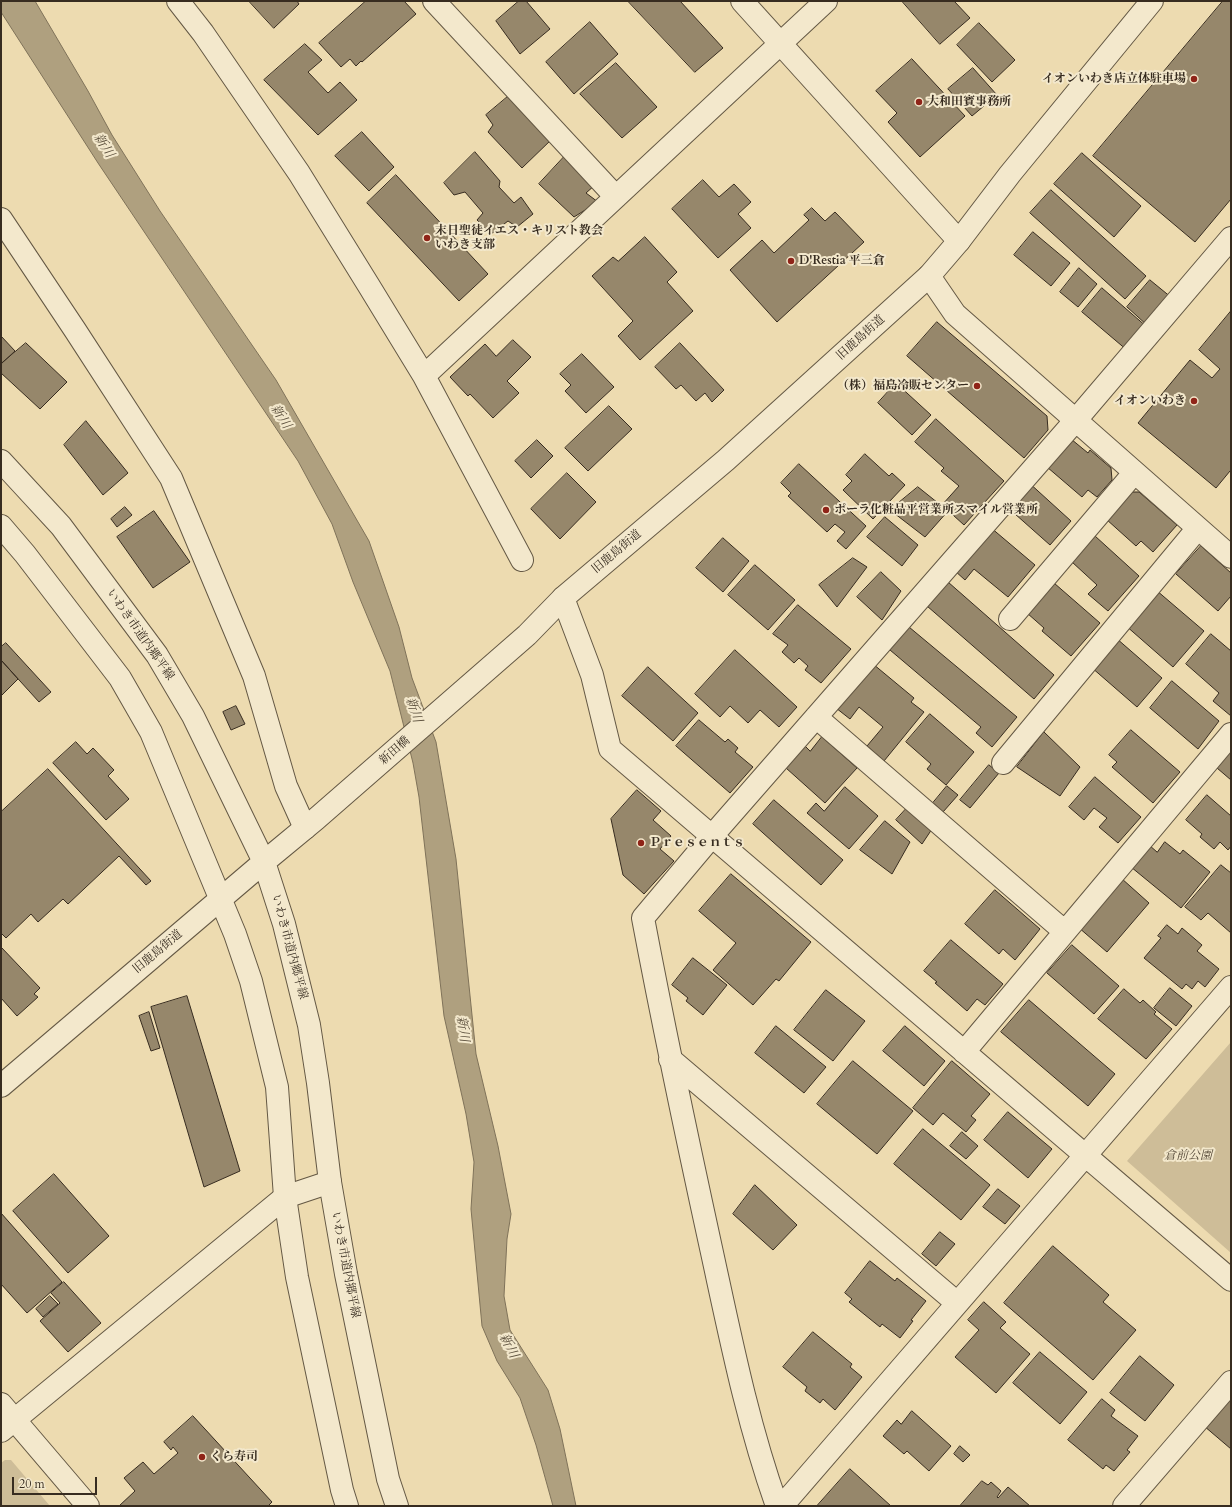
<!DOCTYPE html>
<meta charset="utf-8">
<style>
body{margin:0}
#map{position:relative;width:1232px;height:1507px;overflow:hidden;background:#eddbb0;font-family:Cardo,serif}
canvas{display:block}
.frame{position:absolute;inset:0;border:2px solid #372c20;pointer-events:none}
.scale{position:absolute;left:12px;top:1477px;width:85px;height:18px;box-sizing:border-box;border:2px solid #372c20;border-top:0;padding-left:5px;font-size:12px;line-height:14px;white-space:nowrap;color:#372c20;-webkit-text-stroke:3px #f3e8cc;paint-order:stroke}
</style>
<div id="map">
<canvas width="1232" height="1507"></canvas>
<div class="frame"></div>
<div class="scale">20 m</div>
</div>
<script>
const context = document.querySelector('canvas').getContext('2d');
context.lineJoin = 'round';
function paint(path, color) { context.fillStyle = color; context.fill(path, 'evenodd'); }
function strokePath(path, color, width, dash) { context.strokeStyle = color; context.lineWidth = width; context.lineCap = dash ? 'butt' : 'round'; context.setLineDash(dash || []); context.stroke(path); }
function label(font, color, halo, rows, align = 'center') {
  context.font = font + ' Cardo,"Noto Serif JP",serif'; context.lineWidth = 4; context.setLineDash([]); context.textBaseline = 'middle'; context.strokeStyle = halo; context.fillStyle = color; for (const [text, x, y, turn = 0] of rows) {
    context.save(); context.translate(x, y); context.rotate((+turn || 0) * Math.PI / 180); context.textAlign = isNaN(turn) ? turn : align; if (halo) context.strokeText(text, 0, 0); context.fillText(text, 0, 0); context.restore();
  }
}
const green = new Path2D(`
 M 1231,1042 L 1231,1253 L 1127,1161 Z
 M 5,1460 L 11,1460 L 50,1506 L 1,1506 L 1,1463 Z`);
const water = new Path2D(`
 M 1,1 L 35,1 L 88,91 L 112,135 L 160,211 L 276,380 L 369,541 L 399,627 L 412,678 L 436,742 L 456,859 L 476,1054 L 498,1146 L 511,1214 L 507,1239 L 504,1296 L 510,1330 L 548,1390 L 560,1429 L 576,1506 L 553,1506 L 536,1445 L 520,1398 L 497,1361 L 482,1326 L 471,1209 L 474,1162 L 466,1114 L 444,1016 L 419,797 L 413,763 L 390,671 L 353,582 L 332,524 L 298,461 L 98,163 L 1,12 Z`);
const building = new Path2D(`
 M 249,1 L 297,1 L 299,4 L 274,28 Z
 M 366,1 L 404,1 L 416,14 L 362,62 L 361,61 L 356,66 L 350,59 L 341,67 L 319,43 Z
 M 519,1 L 526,1 L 550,29 L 520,54 L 496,21 Z
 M 628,1 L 680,1 L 723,48 L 695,72 Z
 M 902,1 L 954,1 L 970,18 L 940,44 Z
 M 1223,1 L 1231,1 L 1231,199 L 1195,242 L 1093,156 Z
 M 590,22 L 618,54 L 574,94 L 546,62 Z
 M 979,23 L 1015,60 L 992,82 L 957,45 Z
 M 305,44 L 322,60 L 308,72 L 328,93 L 340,82 L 357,100 L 318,135 L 264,80 Z
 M 912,59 L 965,116 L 920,157 L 888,122 L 897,113 L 876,91 Z
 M 616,63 L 657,107 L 622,138 L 580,94 Z
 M 973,68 L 997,95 L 972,116 L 948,89 Z
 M 511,94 L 552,139 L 522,168 L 488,132 L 493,125 L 486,115 Z
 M 362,132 L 394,167 L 369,191 L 335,156 Z
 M 475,152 L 500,181 L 499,187 L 514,203 L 521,197 L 533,214 L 517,227 L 508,221 L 491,234 L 477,220 L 483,213 L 465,192 L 454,195 L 444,183 Z
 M 1082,153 L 1141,206 L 1114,237 L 1054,184 Z
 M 564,157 L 595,185 L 586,193 L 598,202 L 574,217 L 539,184 Z
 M 396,175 L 488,274 L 459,301 L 367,203 Z
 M 703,180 L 719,197 L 734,184 L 751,202 L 738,214 L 751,228 L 718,258 L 672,209 Z
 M 1051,190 L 1146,276 L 1125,299 L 1030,213 Z
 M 812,208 L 825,221 L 835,212 L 864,242 L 777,322 L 730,270 L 762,240 L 774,253 L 809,220 L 804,215 Z
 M 1033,232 L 1070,263 L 1051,286 L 1014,255 Z
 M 645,237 L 677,272 L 667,282 L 693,311 L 640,360 L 618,336 L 633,321 L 592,276 L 613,257 L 618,261 Z
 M 1079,268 L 1097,284 L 1078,307 L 1060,292 Z
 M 1150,280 L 1172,298 L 1148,326 L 1127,307 Z
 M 1102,288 L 1147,327 L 1128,351 L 1082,312 Z
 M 1231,311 L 1231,472 L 1230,471 L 1216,488 L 1138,423 L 1190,360 L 1212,378 L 1220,369 L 1199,350 Z
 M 937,322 L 1047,416 L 1048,430 L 1024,458 L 907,356 Z
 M 1,336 L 15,351 L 1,364 Z
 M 513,340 L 531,357 L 507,381 L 519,393 L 493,418 L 470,394 L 468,396 L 450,377 L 485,344 L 496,356 Z
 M 26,343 L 67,382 L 40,409 L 1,373 L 1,364 Z
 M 680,343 L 724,390 L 712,402 L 705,393 L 696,401 L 681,385 L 676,389 L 655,367 Z
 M 582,354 L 614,387 L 586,413 L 565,391 L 571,385 L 560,374 Z
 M 896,383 L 931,415 L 912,435 L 878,403 Z
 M 609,406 L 632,429 L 588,471 L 565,448 Z
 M 936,419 L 1004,481 L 964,525 L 942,505 L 959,486 L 941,471 L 944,468 L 915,442 Z
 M 86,421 L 128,473 L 103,495 L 64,445 Z
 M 1071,439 L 1088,453 L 1090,450 L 1111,468 L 1112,480 L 1097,497 L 1088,490 L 1082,497 L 1047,467 Z
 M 537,440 L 553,456 L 531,478 L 515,461 Z
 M 865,454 L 889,476 L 892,473 L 905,485 L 873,519 L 843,490 L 852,481 L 846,475 Z
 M 799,464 L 866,526 L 846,549 L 837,541 L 845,532 L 835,524 L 827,532 L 788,496 L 791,493 L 781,483 Z
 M 567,473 L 596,502 L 560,539 L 531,509 Z
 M 1027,481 L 1071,521 L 1050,545 L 1006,506 Z
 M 918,487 L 948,511 L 925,537 L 890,510 Z
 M 1129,492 L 1139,492 L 1177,525 L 1153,552 L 1141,541 L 1136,546 L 1106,519 Z
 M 125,507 L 132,515 L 117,527 L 111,519 Z
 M 154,511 L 190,562 L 153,588 L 117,537 Z
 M 885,517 L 918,545 L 902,566 L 867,537 Z
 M 990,527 L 1035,565 L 1008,597 L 974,569 L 965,580 L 954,570 Z
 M 1095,536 L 1139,576 L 1108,611 L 1088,594 L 1097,585 L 1072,562 Z
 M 723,538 L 749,561 L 723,592 L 696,568 Z
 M 1201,546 L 1231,573 L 1231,596 L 1218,611 L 1176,574 Z
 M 853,558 L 867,567 L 837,607 L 819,585 Z
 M 755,565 L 795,600 L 768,630 L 728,595 Z
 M 881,572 L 901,591 L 882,620 L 857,597 Z
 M 948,582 L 1054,675 L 1034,699 L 927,606 Z
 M 1054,583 L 1100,623 L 1071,656 L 1042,631 L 1044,628 L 1027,613 Z
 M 1156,590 L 1204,631 L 1173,667 L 1125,625 Z
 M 798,605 L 851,649 L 821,683 L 805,670 L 808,666 L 799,658 L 794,663 L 782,652 L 788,645 L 773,634 Z
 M 909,627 L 1017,717 L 992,747 L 976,733 L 981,727 L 890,650 Z
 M 1211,634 L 1231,651 L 1231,716 L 1213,701 L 1219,693 L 1186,664 Z
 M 1116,638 L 1162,678 L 1137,707 L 1091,667 Z
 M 6,643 L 51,692 L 39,702 L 1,660 L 1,647 Z
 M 735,650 L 797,707 L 779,727 L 760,710 L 748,723 L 730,706 L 720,717 L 695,694 Z
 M 1,660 L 18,679 L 1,696 Z
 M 873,664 L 914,698 L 911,702 L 924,712 L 884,761 L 867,746 L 883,727 L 859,707 L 850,719 L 836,708 Z
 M 648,667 L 698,713 L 673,741 L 622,696 Z
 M 1172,681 L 1219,721 L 1198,749 L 1150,708 Z
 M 236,706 L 245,724 L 231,730 L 223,712 Z
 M 930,714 L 974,752 L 946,785 L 927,769 L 931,764 L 906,742 Z
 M 699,720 L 725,742 L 728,739 L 738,748 L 735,752 L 753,767 L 730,793 L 676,746 Z
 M 1131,730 L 1180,772 L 1153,803 L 1112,767 L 1117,762 L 1109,755 Z
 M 1044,732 L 1080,767 L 1060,796 L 1017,767 Z
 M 822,737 L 857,768 L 825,803 L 786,768 L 805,746 L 810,751 Z
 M 76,742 L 87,754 L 93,748 L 114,770 L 108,776 L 129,799 L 106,820 L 53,763 Z
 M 1231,751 L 1231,780 L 1217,768 Z
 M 989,765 L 999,773 L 970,808 L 960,800 Z
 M 48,769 L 151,881 L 146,885 L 119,856 L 68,904 L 63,899 L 38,922 L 31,914 L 6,938 L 1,933 L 1,812 Z
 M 1095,777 L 1141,817 L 1118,843 L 1099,827 L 1107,818 L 1094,808 L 1084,820 L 1069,807 Z
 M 947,786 L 958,795 L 943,812 L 933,803 Z
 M 845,787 L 878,816 L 849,849 L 807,813 L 816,803 L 824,811 Z
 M 637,790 L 661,811 L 653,820 L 671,836 L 660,849 L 674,861 L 644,894 L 623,875 L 611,819 Z
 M 1207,795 L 1231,816 L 1231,846 L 1228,850 L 1220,842 L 1214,849 L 1200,837 L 1202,834 L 1186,820 Z
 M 774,800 L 843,860 L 821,885 L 753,824 Z
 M 906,809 L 932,829 L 922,844 L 896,820 Z
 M 885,821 L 910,842 L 892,874 L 860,850 Z
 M 1165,842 L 1180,854 L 1183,850 L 1210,872 L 1181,908 L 1131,867 L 1149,845 L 1157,852 Z
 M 1221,865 L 1231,873 L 1231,933 L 1208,913 L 1201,920 L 1185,907 Z
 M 731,874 L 811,942 L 779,981 L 776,979 L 753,1005 L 713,970 L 736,943 L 699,911 Z
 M 1121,878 L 1149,903 L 1107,952 L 1078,927 Z
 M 995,890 L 1040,929 L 1015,960 L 1003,949 L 999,954 L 965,924 Z
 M 1167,925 L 1178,934 L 1182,928 L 1202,945 L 1197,951 L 1219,969 L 1205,987 L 1198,981 L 1192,989 L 1186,984 L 1182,989 L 1144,958 L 1161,938 L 1158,936 Z
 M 951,940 L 1003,984 L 985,1005 L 977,999 L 967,1011 L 935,983 L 937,982 L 924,971 Z
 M 1072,945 L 1119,986 L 1094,1014 L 1047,973 Z
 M 1,947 L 40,988 L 34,994 L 38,997 L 17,1016 L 1,998 Z
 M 693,958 L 727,985 L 703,1015 L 686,1001 L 688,998 L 672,985 Z
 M 1170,988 L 1192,1006 L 1176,1026 L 1154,1008 Z
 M 1124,989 L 1140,1003 L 1143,1000 L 1156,1012 L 1154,1014 L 1172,1029 L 1146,1059 L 1098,1019 Z
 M 826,990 L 865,1021 L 833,1061 L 794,1030 Z
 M 187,996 L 240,1171 L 204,1187 L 151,1007 Z
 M 1029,1000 L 1115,1074 L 1088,1106 L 1001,1032 Z
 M 149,1012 L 160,1048 L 151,1051 L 139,1016 Z
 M 776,1026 L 826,1067 L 804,1093 L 755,1053 Z
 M 905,1026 L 945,1061 L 924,1086 L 883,1051 Z
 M 853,1061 L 913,1111 L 877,1154 L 817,1104 Z
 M 952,1061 L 990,1094 L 971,1116 L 976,1120 L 966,1132 L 943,1113 L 933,1125 L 913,1108 Z
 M 1008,1112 L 1052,1149 L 1028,1178 L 984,1140 Z
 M 923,1129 L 990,1185 L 961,1220 L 894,1164 Z
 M 962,1132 L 978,1146 L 966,1159 L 950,1146 Z
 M 54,1174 L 109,1236 L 68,1273 L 13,1211 Z
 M 755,1185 L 797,1225 L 773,1250 L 733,1214 Z
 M 998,1189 L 1020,1206 L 1005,1224 L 983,1207 Z
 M 1,1213 L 62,1282 L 27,1313 L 1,1284 Z
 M 940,1232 L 955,1244 L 936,1266 L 922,1254 Z
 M 1053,1246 L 1109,1295 L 1103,1302 L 1136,1330 L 1093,1380 L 1004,1303 Z
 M 870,1261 L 895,1281 L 897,1278 L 926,1301 L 911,1320 L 913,1321 L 900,1338 L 882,1324 L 880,1327 L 849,1302 L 852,1299 L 845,1293 Z
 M 64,1282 L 101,1323 L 68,1352 L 40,1321 L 60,1303 L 51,1293 Z
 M 50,1296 L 58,1304 L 43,1317 L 36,1309 Z
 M 984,1302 L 1006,1322 L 1000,1328 L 1030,1354 L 996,1393 L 955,1357 L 979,1330 L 968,1320 Z
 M 813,1332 L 852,1364 L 850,1367 L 862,1377 L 835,1410 L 823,1399 L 820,1403 L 805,1391 L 807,1387 L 783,1367 Z
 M 1040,1352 L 1087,1392 L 1060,1424 L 1013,1383 Z
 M 1140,1356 L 1174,1385 L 1145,1421 L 1110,1393 Z
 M 1102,1399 L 1115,1410 L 1111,1416 L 1138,1436 L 1127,1450 L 1130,1452 L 1114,1471 L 1106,1465 L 1103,1469 L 1068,1440 Z
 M 1231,1399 L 1231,1449 L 1204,1426 L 1208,1420 L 1211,1422 Z
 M 912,1411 L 951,1446 L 929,1471 L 907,1451 L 904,1454 L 883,1436 L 897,1420 L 901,1424 Z
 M 193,1416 L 272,1502 L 268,1506 L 119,1506 L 135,1491 L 124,1478 L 143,1462 L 154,1474 L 178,1453 L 173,1447 L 171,1450 L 164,1442 Z
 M 960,1446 L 970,1455 L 963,1462 L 954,1454 Z
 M 850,1469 L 891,1506 L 817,1506 Z
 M 982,1481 L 988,1485 L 991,1482 L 1001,1491 L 997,1497 L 998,1498 L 1008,1487 L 1030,1506 L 960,1506 Z`);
const minor = new Path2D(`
 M 178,1 L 203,33 L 299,173 L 369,286 L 424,376 L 522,560
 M 434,1 L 616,197
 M 742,1 L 959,241
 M 1,219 L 75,330 L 171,478 L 254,676 L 286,786 L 305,828
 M 929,276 L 955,314 L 1231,557
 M 424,376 L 826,1
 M 563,598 L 592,675 L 610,749 L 1231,1280
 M 1010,619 L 1134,473
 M 816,717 L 1064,931
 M 1003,763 L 1198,528
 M 964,1052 L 1231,734
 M 670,1059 L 957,1303
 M 1,1404 L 88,1506
 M 1,1431 L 285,1197 L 330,1182
 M 777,1506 C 747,1422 730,1335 711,1248 C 687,1138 664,1029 643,918 L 712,836 L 1075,421 L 1231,238
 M 782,1506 L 1231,987
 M 1124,1506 L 1231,1382`);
const tertiary = new Path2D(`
 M 1,461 L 61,526 L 157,655 L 193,716 L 264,862 L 284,924 L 309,1025 L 318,1083 L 330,1182 L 346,1274 L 388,1479 L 397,1506
 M 1,526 L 25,554 L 120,678 L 151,732 L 235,934 L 251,981 L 277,1087 L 285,1197 L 297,1277 L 342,1490 L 347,1506
 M 1,1086 L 264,862 L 316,819 L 527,635 L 563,598 L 726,460 L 929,276 L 959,241 L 1010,174 L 1152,1`);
const markers = [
 [1194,79,4,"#8f2418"],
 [919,102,4,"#8f2418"],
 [427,238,4,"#8f2418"],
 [791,261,4,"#8f2418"],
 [977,386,4,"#8f2418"],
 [1194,401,4,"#8f2418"],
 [826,510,4,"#8f2418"],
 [641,843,4,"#8f2418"],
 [202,1457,4,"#8f2418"]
];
const poiNames = [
 ["イオンいわき店立体駐車場",1186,79,"right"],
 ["大和田賓事務所",927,102],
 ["末日聖徒イエス・キリスト教会",435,231],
 ["いわき支部",435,245],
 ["D'Restia 平三倉",799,261],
 ["（株）福島冷販センター",969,386,"right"],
 ["イオンいわき",1186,401,"right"],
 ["ポーラ化粧品平営業所スマイル営業所",834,510],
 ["Ｐｒｅｓｅｎｔｓ",649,843],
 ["くら寿司",210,1457]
];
const streetNames = [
 ["旧鹿島街道",861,338,-42],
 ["旧鹿島街道",617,552,-40],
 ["いわき市道内郷平線",140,635,55],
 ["新田橋",395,751,-41],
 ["いわき市道内郷平線",289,947,75],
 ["旧鹿島街道",158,952,-40],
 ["いわき市道内郷平線",345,1265,79]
];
const parkNames = [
 ["倉前公園",1188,1156]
];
const waterNames = [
 ["新川",103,146,57],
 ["新川",280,417,57],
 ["新川",413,710,71],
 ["新川",462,1029,82],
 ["新川",508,1346,62]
];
paint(green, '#cebd98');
paint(water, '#afa07f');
strokePath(water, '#7f7259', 1);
paint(building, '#96876b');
strokePath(building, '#372c20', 1);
strokePath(minor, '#645844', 24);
strokePath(tertiary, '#645844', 24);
strokePath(minor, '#f3e8cc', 22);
strokePath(tertiary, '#f3e8cc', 22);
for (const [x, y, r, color] of markers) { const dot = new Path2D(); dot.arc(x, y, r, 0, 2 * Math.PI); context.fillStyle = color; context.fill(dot); strokePath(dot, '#f3e8cc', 1.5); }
label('bold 12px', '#372c20', '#f3e8cc', poiNames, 'left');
label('12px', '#372c20', '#f3e8cc', streetNames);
label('italic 12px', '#554938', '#f3e8cc', parkNames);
label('italic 13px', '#5b4f3c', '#f3e8cc', waterNames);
</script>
